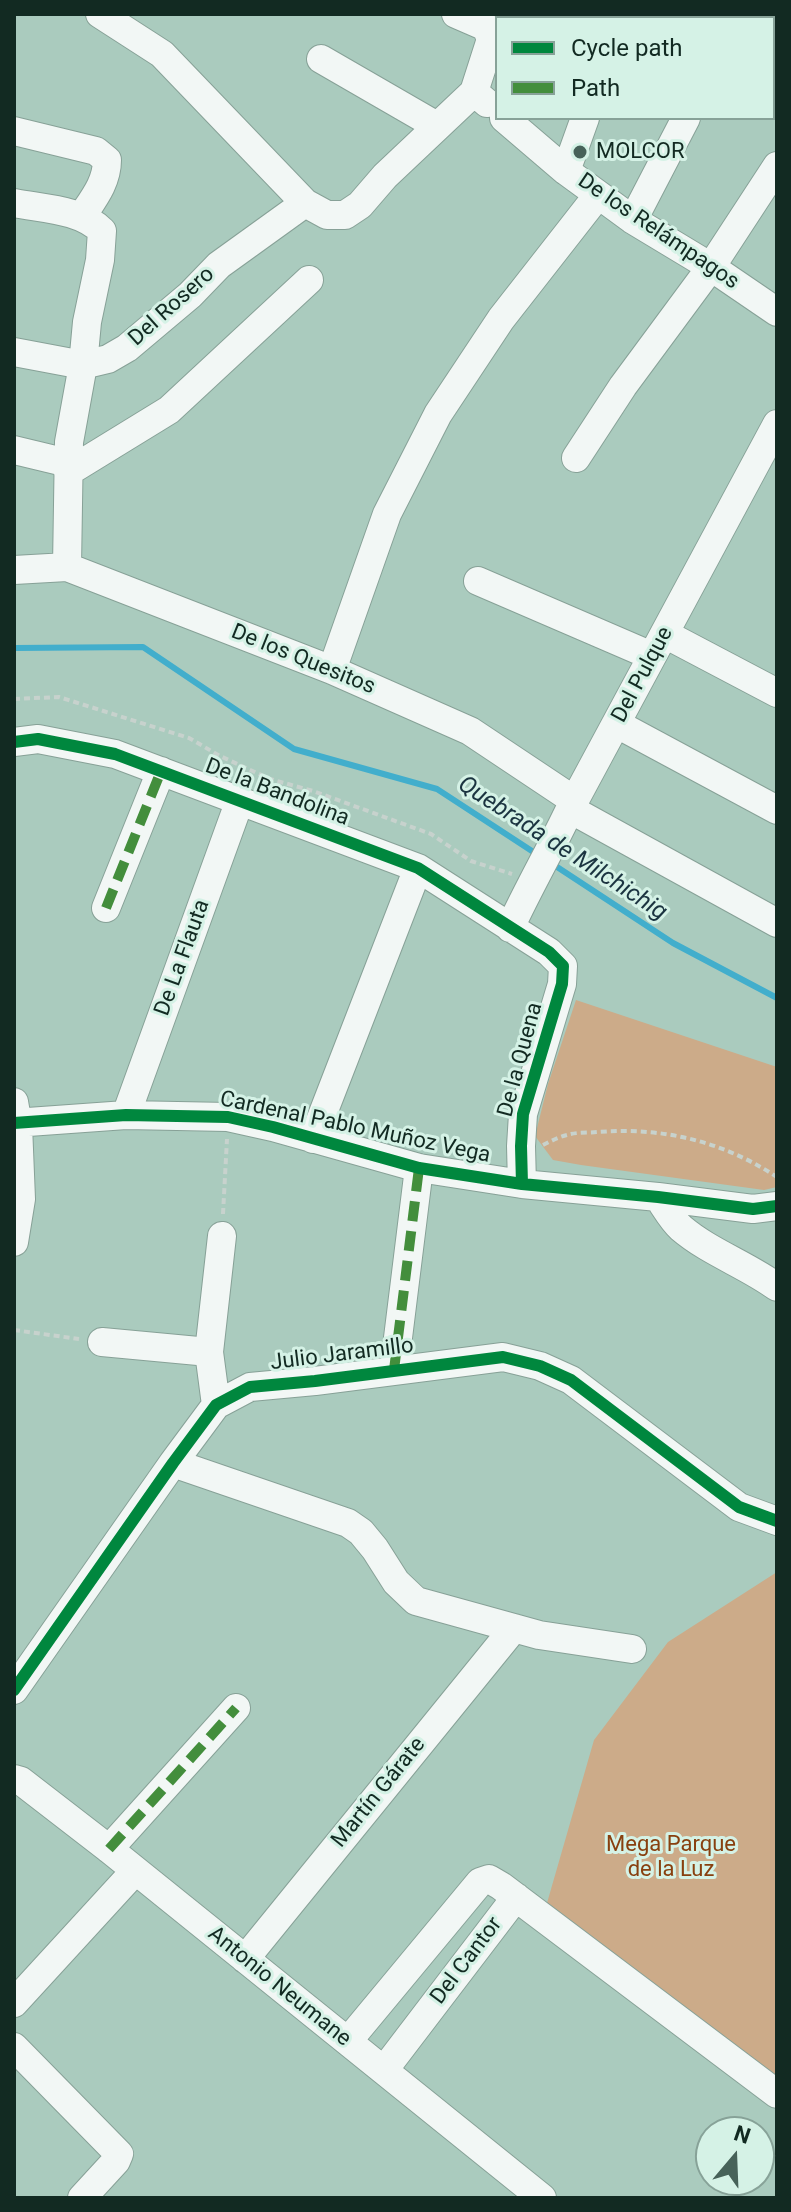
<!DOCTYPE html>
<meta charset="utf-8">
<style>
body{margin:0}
#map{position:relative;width:791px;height:2212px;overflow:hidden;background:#aacbbe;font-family:Roboto,sans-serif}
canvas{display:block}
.frame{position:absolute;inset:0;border:16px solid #122a22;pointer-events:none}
.legend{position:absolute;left:495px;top:16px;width:280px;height:104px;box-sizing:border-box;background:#d5f2e6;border:2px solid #87a298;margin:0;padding:10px 14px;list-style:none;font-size:24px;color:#122a22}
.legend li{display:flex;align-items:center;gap:16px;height:40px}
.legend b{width:40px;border:2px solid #87a298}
.north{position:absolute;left:695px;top:2116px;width:80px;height:80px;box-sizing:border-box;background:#d5f2e6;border:2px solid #87a298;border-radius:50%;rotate:19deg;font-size:22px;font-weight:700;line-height:32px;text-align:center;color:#122a22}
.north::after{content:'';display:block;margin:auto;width:28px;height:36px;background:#476259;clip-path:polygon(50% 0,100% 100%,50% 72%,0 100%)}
</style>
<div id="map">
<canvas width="791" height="2212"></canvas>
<div class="frame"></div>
<ul class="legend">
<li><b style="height:10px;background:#00873e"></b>Cycle path</li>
<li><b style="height:10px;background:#438e3c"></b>Path</li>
</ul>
<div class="north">N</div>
</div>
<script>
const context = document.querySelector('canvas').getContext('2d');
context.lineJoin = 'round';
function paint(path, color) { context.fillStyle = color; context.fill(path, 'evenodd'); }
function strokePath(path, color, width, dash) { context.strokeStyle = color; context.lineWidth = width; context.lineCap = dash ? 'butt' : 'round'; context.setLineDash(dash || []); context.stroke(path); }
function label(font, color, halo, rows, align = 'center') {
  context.font = font + ' Roboto,sans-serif'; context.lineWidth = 6; context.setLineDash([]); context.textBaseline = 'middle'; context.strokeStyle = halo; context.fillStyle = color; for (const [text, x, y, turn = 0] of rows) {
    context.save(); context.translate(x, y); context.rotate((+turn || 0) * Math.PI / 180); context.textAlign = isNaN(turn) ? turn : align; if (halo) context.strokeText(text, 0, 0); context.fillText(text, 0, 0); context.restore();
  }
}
const green = new Path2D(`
 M 576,1000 L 777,1067 L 777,1187 L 764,1190 L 581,1165 L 553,1160 L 535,1136 L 548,1084 Z
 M 777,1572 L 777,2082 L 547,1903 L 594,1740 L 668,1642 Z`);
const stream = new Path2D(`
 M 14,648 L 143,647 L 294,749 L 437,789 L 538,855
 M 551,863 L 673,943 L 777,998`);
const path = new Path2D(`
 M 14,699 L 59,697 L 189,738 L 220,756 L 270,779 L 313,791 L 431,834 L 471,861 L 512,874
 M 543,1145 C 551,1141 559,1137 567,1135 C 576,1132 588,1133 598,1132 C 663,1127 722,1141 777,1177
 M 223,1214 L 227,1139
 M 14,1330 L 79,1339`);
const minor = new Path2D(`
 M 100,14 L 162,54 L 305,203 L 327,215 L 345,215 L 360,205 L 385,176 L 474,92
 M 456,14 L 486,27 L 491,39 L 474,92 L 487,103
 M 673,14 L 679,18
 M 621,18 L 623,14
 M 321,59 L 437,126
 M 773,89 L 777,92
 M 504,118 L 566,171 L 633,220 L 711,267 L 777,312
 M 14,131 L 96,151 L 107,160 C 107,182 94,198 82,216
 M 566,171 L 585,118
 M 14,203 C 44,209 80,209 102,231 L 100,260 L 87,322 L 83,365 L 69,442 L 67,567
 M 633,220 L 686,118
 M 14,352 L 83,365 L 108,359 L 127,348 L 190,295 L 219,265 L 305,203
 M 14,450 L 68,463
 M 576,458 L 623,386 L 711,267 L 777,166
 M 68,472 L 169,410 L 309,280
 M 14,570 L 67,567 L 332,670 L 470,731 L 575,801
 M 478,581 L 652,656
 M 665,634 L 777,693
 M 332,670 L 387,514 L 438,414 L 501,319 L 598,195
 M 617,724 L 777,810
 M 14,742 L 38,739 L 115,754 L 418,868 L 549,952 L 563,966 L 562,984 L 523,1114 L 521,1146 L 522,1184
 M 570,809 L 777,923
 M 106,908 L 161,771
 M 510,928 C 529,887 551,849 570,809 L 777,424
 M 14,1102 L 18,1125 L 21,1199 L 14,1242
 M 126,1115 L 240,800
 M 14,1123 L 126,1115 L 228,1117 L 273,1127 L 419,1168 L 522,1184 L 658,1197 L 753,1209 L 777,1206
 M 313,1139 L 418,868
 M 658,1197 C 665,1207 672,1220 681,1228 C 709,1252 747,1265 777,1287
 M 102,1342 L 209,1352
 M 394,1370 L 419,1168
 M 216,1405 L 209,1352 L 222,1236
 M 173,1463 L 348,1523 L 361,1532 L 375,1549 L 396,1582 L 416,1601 L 539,1635 L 632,1649
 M 14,1690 L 173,1463 L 216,1405 L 250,1387 L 315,1381 L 503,1357 L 540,1366 L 571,1380 L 739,1507 L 777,1521
 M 14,1779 L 21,1781 L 109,1849 L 542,2198
 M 109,1849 L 236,1708
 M 245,1959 L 514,1628
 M 14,2003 L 135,1871
 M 348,2041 L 480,1882 L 489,1879 L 501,1886 L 777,2094
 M 14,2047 L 119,2154 L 116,2161 L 82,2198
 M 384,2070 L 516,1897`);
const quiet = new Path2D(`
 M 106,908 L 161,771
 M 394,1370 L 419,1168
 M 109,1849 L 236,1708`);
const cycleway = new Path2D(`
 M 14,742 L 38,739 L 115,754 L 418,868 L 549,952 L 563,966 L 562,984 L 523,1114 L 521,1146 L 522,1184
 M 14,1123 L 126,1115 L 228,1117 L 273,1127 L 419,1168 L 522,1184 L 658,1197 L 753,1209 L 777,1206
 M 14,1690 L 173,1463 L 216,1405 L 250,1387 L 315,1381 L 503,1357 L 540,1366 L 571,1380 L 739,1507 L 777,1521`);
const markers = [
 [580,152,8,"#476259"]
];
const poiNames = [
 ["MOLCOR",596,152]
];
const streetNames = [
 ["De los Relámpagos",658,232,34],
 ["Del Rosero",172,307,-42],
 ["De los Quesitos",303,660,22],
 ["Del Pulque",643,675,-62],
 ["De la Bandolina",277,793,21],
 ["De La Flauta",183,958,-70],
 ["De la Quena",521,1060,-75],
 ["Cardenal Pablo Muñoz Vega",355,1128,12],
 ["Julio Jaramillo",342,1355,-7],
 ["Martín Gárate",379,1793,-51],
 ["Del Cantor",467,1961,-53],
 ["Antonio Neumane",279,1987,39]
];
const parkNames = [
 ["Mega Parque",671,1845],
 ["de la Luz",671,1870]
];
const waterNames = [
 ["Quebrada de Milchichig",562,849,33]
];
paint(green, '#ccab89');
strokePath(stream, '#42aecc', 6);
strokePath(minor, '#87a197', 30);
strokePath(path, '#c7d2cd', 4, [6, 4]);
strokePath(minor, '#f2f7f5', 28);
strokePath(quiet, '#438e3c', 10, [20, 10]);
strokePath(cycleway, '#00873e', 12);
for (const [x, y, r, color] of markers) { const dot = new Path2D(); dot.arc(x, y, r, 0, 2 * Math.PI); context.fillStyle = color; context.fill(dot); strokePath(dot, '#d5f2e6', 3); }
label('22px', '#122a22', '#d5f2e6', poiNames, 'left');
label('22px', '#122a22', '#d5f2e6', streetNames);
label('22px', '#88400f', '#d5f2e6', parkNames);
label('italic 24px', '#1b3440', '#d5f2e6', waterNames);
</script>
